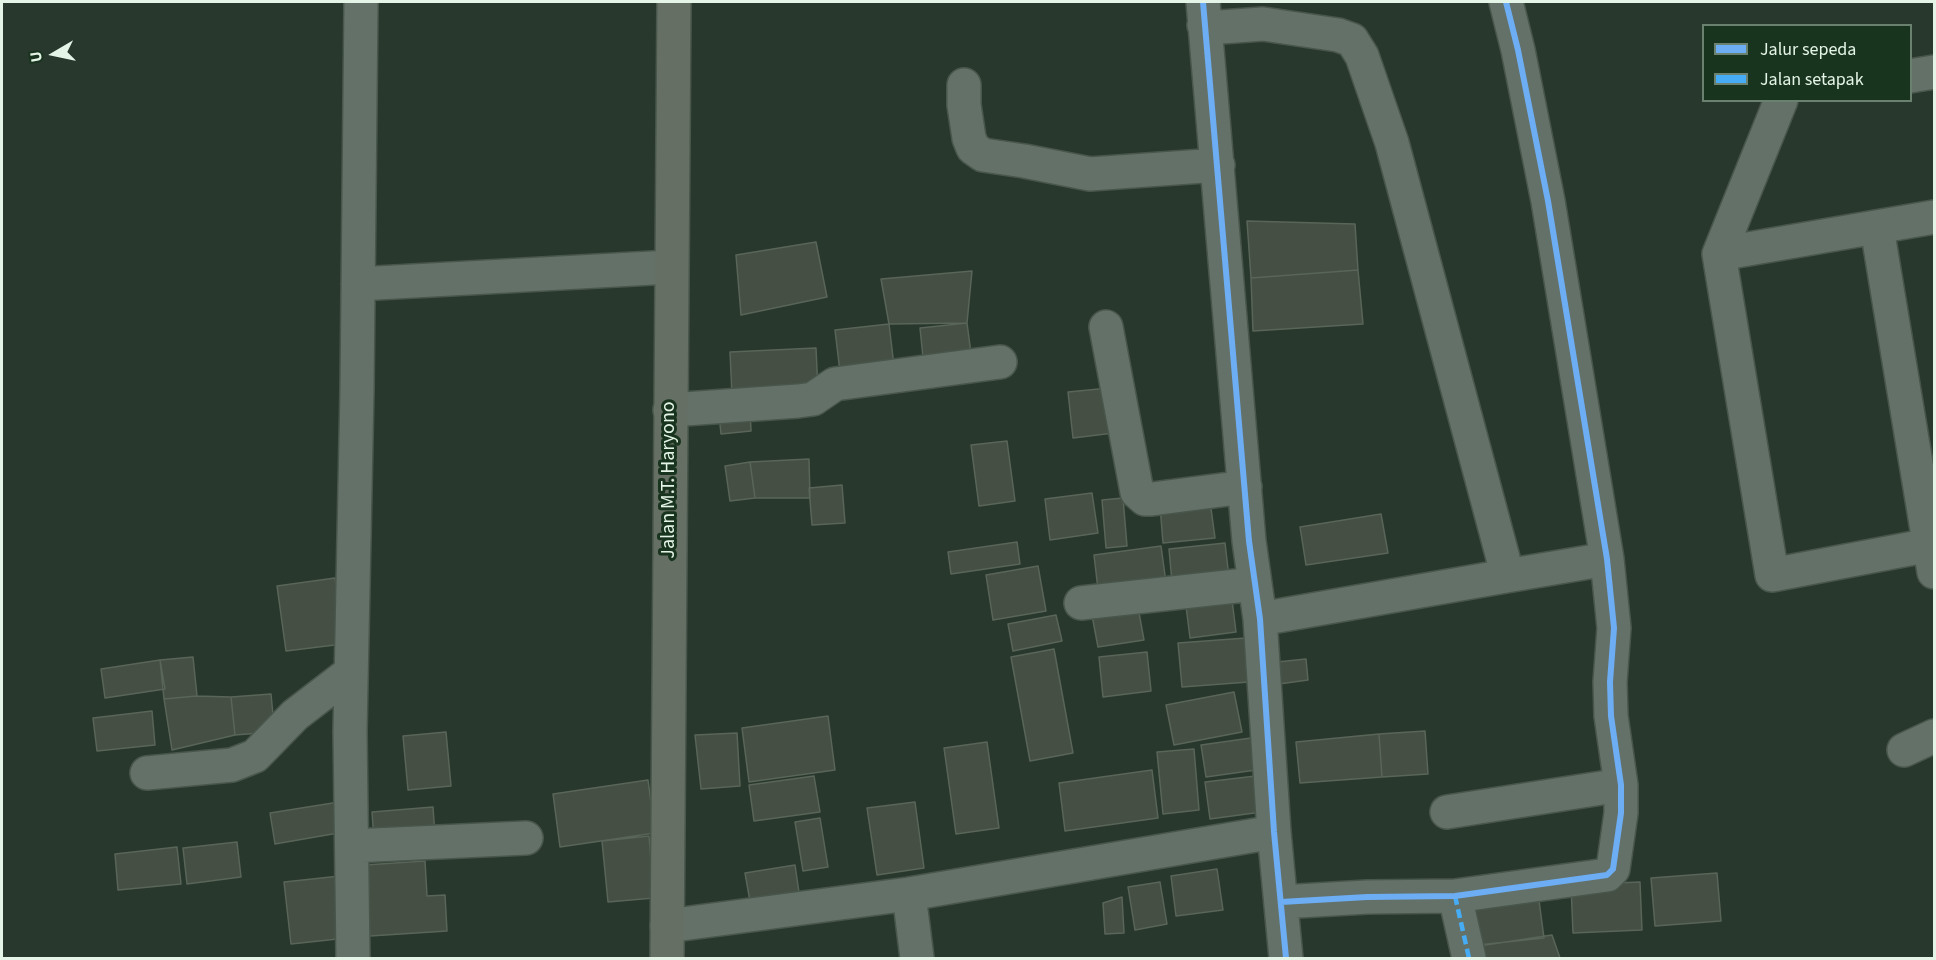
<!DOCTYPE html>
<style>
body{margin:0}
#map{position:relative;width:1936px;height:960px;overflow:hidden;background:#28382c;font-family:"Source Sans 3",sans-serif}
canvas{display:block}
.frame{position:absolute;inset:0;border:3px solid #e4f4e6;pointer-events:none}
.legend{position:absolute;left:1702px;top:24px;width:210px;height:78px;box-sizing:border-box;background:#18341f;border:2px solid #6a816f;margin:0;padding:8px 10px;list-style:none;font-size:18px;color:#e4f4e6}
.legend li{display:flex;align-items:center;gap:12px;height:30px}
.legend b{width:30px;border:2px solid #6a816f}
.north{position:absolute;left:24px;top:24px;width:60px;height:60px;-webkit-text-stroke:4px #18341f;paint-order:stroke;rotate:261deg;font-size:16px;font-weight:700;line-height:24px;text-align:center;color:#e4f4e6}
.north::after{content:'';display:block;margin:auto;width:21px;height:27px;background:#e4f4e6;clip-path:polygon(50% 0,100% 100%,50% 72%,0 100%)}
</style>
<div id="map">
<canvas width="1936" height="960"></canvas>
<div class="frame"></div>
<ul class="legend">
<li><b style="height:8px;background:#6dadf4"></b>Jalur sepeda</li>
<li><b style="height:8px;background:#46acf6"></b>Jalan setapak</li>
</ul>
<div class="north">U</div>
</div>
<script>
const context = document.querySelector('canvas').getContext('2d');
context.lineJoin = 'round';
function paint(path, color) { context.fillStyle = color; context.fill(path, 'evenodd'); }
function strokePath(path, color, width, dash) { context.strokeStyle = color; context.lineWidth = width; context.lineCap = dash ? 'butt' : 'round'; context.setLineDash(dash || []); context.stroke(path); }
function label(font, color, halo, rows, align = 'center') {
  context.font = font + ' "Source Sans 3",sans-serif'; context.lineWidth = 6; context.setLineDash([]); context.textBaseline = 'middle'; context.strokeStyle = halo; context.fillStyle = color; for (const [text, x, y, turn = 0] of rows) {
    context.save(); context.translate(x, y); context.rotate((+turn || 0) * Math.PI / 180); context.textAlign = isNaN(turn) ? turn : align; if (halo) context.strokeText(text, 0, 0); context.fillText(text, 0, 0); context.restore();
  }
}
const building = new Path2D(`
 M 1247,221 L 1355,224 L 1358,270 L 1251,278 Z
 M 816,242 L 827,297 L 741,315 L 736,255 Z
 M 1358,270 L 1363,324 L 1253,331 L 1251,278 Z
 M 972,271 L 967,323 L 889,324 L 881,279 Z
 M 967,323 L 972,361 L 924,367 L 920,328 Z
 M 889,324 L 894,366 L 840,372 L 835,330 Z
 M 816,348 L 818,391 L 732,395 L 730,352 Z
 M 1109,388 L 1114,433 L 1073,438 L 1068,392 Z
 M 750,411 L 751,431 L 721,434 L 719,414 Z
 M 1007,441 L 1015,501 L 979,506 L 971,445 Z
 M 809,459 L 810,498 L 755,498 L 750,462 Z
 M 750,462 L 755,498 L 730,501 L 725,466 Z
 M 842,485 L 845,523 L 812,525 L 809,488 Z
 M 1092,493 L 1098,533 L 1050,540 L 1045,499 Z
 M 1123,498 L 1127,546 L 1106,548 L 1102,500 Z
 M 1210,501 L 1215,538 L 1163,543 L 1160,506 Z
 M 1381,514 L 1388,553 L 1306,565 L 1300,527 Z
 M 1017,542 L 1020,564 L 951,574 L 948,552 Z
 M 1225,543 L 1230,586 L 1173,593 L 1169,549 Z
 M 1161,546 L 1167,590 L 1099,598 L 1094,555 Z
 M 1038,566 L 1046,611 L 993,620 L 986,575 Z
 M 335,578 L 343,644 L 286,651 L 277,586 Z
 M 1231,592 L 1236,632 L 1190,638 L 1185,598 Z
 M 1137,602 L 1144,640 L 1098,647 L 1091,610 Z
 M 1056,615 L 1062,641 L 1013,651 L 1008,624 Z
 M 1246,638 L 1249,682 L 1182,687 L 1178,643 Z
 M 1054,649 L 1073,753 L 1030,761 L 1011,657 Z
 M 1147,652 L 1151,691 L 1103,697 L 1099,657 Z
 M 193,657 L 197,696 L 164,699 L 160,660 Z
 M 1306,659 L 1308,680 L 1279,684 L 1277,662 Z
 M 160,660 L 165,689 L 105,698 L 101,669 Z
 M 1234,692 L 1242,732 L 1174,745 L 1166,705 Z
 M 271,694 L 273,715 L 260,733 L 235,735 L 231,697 Z
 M 197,696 L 231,697 L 235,735 L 172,750 L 164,699 Z
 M 152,711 L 155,745 L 97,751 L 93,718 Z
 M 828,716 L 835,770 L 749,782 L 742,728 Z
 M 1425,731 L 1428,774 L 1382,777 L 1379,734 Z
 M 446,732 L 451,786 L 408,790 L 403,736 Z
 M 737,733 L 740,786 L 701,789 L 695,735 Z
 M 1379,734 L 1382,777 L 1300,783 L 1296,742 Z
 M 1251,738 L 1256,770 L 1206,777 L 1201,745 Z
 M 987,742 L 999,828 L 956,834 L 944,748 Z
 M 1194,749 L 1199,810 L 1163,814 L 1157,752 Z
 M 1152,770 L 1158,818 L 1065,831 L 1059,783 Z
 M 1264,775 L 1269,811 L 1210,819 L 1205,782 Z
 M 814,776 L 820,812 L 754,821 L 749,785 Z
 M 648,780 L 655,833 L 560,847 L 553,794 Z
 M 339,802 L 344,832 L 275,844 L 270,813 Z
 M 915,802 L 924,868 L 877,875 L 867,808 Z
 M 433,807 L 435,836 L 374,840 L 372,812 Z
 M 820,818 L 828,867 L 803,871 L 795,822 Z
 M 649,836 L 654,898 L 608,902 L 602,841 Z
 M 237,842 L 241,877 L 187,884 L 183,848 Z
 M 177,847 L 181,884 L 118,890 L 115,854 Z
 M 425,861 L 427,896 L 445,895 L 447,931 L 370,936 L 365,865 Z
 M 795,865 L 800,899 L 751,907 L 745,873 Z
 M 1217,869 L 1223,910 L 1176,916 L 1171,876 Z
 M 1717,873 L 1721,921 L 1655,926 L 1651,878 Z
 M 340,876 L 347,938 L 291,944 L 284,882 Z
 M 1160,882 L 1167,924 L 1135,930 L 1128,887 Z
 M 1640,882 L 1642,930 L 1573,933 L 1571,885 Z
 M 1538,893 L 1544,938 L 1469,946 L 1463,901 Z
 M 1122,897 L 1124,933 L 1105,934 L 1103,903 Z
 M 1552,935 L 1560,958 L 1483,958 L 1479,946 Z`);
const minor = new Path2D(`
 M 1203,2 L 1249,541 L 1260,619 L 1274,832 L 1286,958
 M 1204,25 L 1221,27 L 1263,24 L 1338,35 L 1352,40 L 1362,56 L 1392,143 L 1503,558 L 1506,576 L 1607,559
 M 1910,76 L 1934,72
 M 964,85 L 964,105 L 969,138 L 973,148 L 983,155 L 1024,161 L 1090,174 L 1218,165
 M 1781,100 L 1719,254 L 1772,575 L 1930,545
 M 1877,228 L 1934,572
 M 1719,254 L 1934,217
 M 358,284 L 671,267
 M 1106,327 L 1137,492 L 1145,499 L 1152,499 L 1245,487
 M 670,410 L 798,401 L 813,399 L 835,384 L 1000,362
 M 1081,603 L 1255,584
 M 1260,619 L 1506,576
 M 1904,750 L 1934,736
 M 147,773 L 232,765 L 255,756 L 295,715 L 351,672
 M 1447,812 L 1621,785
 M 352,846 L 526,838
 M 909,894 L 917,958
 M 1455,896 L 1469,958
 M 1281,902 L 1367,897 L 1455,896 L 1607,875 L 1613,869 L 1621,813 L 1621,785 L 1611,716 L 1610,682 L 1614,628 L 1607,559 L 1548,201 L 1518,50 L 1506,2
 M 667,926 L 909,894 L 1274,832
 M 353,958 L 350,732 L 357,390 L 361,2`);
const major = new Path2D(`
 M 667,958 L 674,2`);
const quiet = new Path2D(`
 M 1455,896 L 1469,958`);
const cycleway = new Path2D(`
 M 1203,2 L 1249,541 L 1260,619 L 1274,832 L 1286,958
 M 1281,902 L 1367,897 L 1455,896 L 1607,875 L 1613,869 L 1621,813 L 1621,785 L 1611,716 L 1610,682 L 1614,628 L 1607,559 L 1548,201 L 1518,50 L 1506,2`);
const streetNames = [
 ["Jalan M.T. Haryono",670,480,-90]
];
paint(building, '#454f44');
strokePath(building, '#5a6559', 1.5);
strokePath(minor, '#48564b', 36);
strokePath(major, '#48564b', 36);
strokePath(minor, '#647168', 33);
strokePath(major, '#666f63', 33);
strokePath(quiet, '#46acf6', 4.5, [9, 4.5]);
strokePath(cycleway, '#6dadf4', 6);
label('20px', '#e4f4e6', '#18341f', streetNames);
</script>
